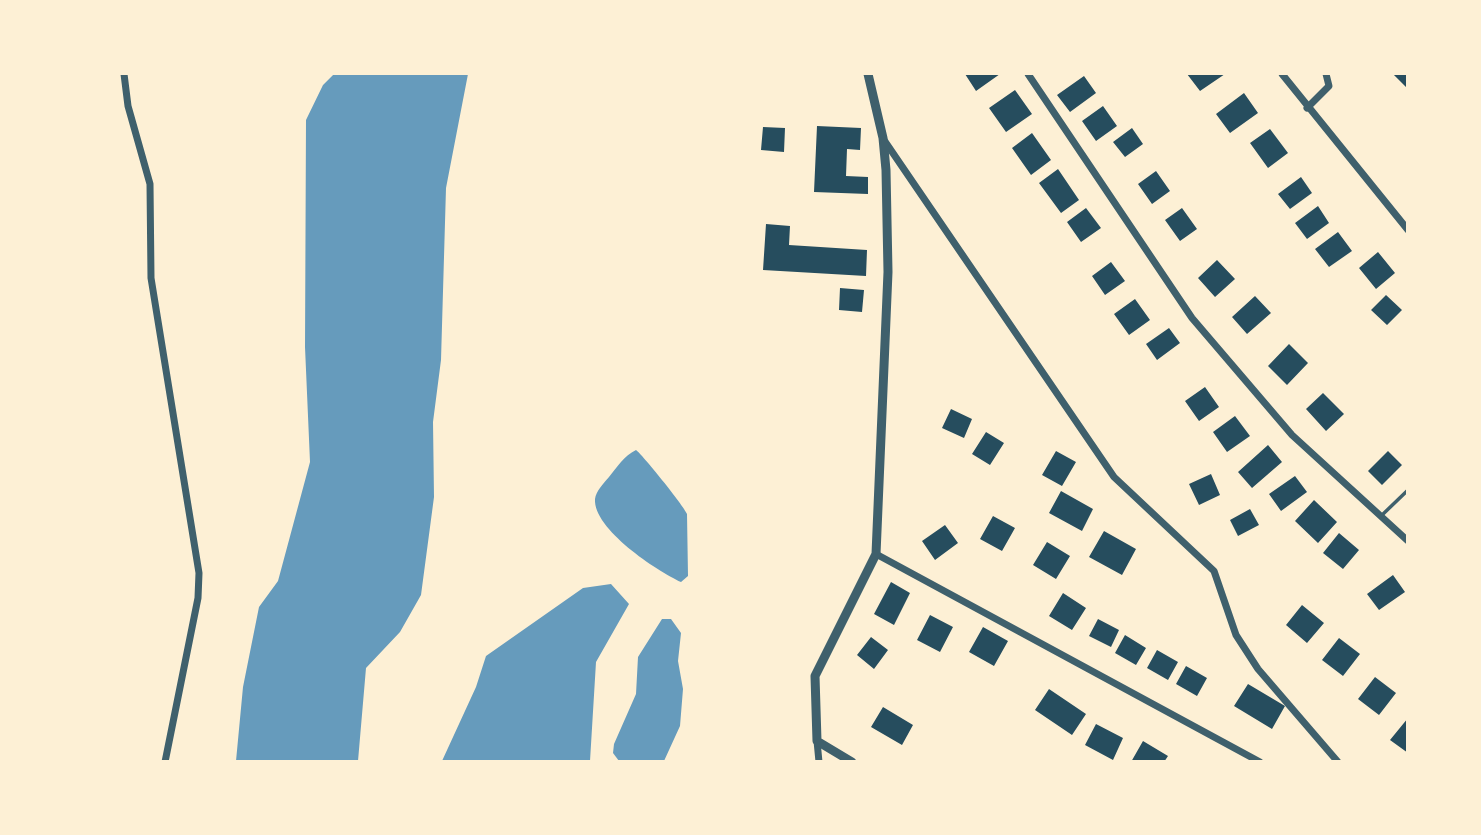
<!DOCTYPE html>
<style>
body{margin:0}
#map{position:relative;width:1481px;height:835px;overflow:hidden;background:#fdf0d5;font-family:"DejaVu Sans",sans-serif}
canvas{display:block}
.frame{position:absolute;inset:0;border:75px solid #fdf0d5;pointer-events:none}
</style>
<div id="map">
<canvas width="1481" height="835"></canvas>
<div class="frame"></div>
</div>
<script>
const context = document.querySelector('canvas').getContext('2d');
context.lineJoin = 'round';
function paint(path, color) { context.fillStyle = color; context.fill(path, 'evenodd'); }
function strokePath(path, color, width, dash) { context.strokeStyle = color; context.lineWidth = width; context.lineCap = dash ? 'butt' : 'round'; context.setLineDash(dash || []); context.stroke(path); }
const water = new Path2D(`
 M 334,74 L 468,74 L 446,188 L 441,360 L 433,422 L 434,497 L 421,595 L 400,632 L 366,668 L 358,761 L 236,761 L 243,687 L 259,607 L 278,581 L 310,462 L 305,347 L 306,120 L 323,85 Z
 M 636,450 C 641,453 684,506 687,514 L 688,576 L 681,582 C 657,571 593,529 595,499 C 596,491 604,483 609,477 C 617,467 624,456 636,450 Z
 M 611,584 L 629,604 L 596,662 L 590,761 L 442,761 L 476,687 L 486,656 L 583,588 Z
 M 662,619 L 671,619 L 681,633 L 678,661 L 683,689 L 680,726 L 664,761 L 619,761 L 613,753 L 614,744 L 636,694 L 638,657 Z`);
const building = new Path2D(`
 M 965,74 L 1000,74 L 976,91 Z
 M 1187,74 L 1225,74 L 1200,91 Z
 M 1393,74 L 1408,74 L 1408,89 Z
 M 1084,76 L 1096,93 L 1070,112 L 1057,95 Z
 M 1015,90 L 1032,114 L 1006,132 L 989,108 Z
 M 1244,93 L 1258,113 L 1230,133 L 1216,114 Z
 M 1103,106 L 1117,126 L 1096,141 L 1082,121 Z
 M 817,126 L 861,128 L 860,150 L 847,149 L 846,176 L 868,177 L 868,194 L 814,192 Z
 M 763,127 L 785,128 L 784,152 L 761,150 Z
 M 1132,128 L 1143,144 L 1125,157 L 1113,142 Z
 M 1270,129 L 1288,153 L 1268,168 L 1250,143 Z
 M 1032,133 L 1051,160 L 1031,175 L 1012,148 Z
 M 1058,169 L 1079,200 L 1061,213 L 1039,183 Z
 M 1156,171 L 1170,191 L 1152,204 L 1138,184 Z
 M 1301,177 L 1312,193 L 1290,209 L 1278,194 Z
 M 1318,206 L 1329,223 L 1307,239 L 1295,223 Z
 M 1086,208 L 1101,228 L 1081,242 L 1067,222 Z
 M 1182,208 L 1197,229 L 1180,241 L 1165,220 Z
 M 766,224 L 790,226 L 789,245 L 867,250 L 866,276 L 763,270 Z
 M 1338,232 L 1352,251 L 1329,267 L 1315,249 Z
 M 1378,252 L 1395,273 L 1376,289 L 1359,268 Z
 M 1217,260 L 1235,279 L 1215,297 L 1198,278 Z
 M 1111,262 L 1125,281 L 1105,295 L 1092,276 Z
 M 840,288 L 864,290 L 862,312 L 839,310 Z
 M 1386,295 L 1402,310 L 1387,325 L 1371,310 Z
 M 1255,296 L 1271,313 L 1247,334 L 1232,317 Z
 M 1135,299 L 1150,320 L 1129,335 L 1114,314 Z
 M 1169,328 L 1180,343 L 1157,360 L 1146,344 Z
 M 1289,344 L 1308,363 L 1287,385 L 1268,366 Z
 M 1205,387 L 1219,407 L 1199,421 L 1185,401 Z
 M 1323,393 L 1344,414 L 1326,431 L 1306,409 Z
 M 951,409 L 972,419 L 964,438 L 942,428 Z
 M 1235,416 L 1250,436 L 1227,452 L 1213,432 Z
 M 986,432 L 1004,443 L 990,465 L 972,454 Z
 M 1268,445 L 1282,462 L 1252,488 L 1238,472 Z
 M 1056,451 L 1076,462 L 1062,486 L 1042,475 Z
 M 1388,451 L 1402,465 L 1382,485 L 1368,471 Z
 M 1211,474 L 1220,495 L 1199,505 L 1189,484 Z
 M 1295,476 L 1307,492 L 1281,511 L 1269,494 Z
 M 1061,491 L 1093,509 L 1082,531 L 1049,513 Z
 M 1314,500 L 1337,522 L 1318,543 L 1295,521 Z
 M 1250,509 L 1259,525 L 1238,536 L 1230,520 Z
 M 993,516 L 1015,528 L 1002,551 L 980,539 Z
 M 945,525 L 958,543 L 935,560 L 922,541 Z
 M 1104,531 L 1136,549 L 1122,575 L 1089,557 Z
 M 1339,533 L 1359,550 L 1343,569 L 1323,553 Z
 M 1047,542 L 1070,556 L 1056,579 L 1033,565 Z
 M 1393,575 L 1405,592 L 1379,610 L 1367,594 Z
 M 891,582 L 910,593 L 894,625 L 874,614 Z
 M 1063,593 L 1086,608 L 1072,630 L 1049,616 Z
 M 1302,605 L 1324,623 L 1307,643 L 1286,625 Z
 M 930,615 L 953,627 L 940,652 L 917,640 Z
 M 1098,619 L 1119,630 L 1111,647 L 1089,636 Z
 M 983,627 L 1008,641 L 994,666 L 969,652 Z
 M 1125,635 L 1146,648 L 1136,665 L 1115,653 Z
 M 871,637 L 888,650 L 874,669 L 857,655 Z
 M 1339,638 L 1360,654 L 1343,676 L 1322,660 Z
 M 1157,650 L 1178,662 L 1168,680 L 1147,668 Z
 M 1186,666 L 1207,678 L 1197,696 L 1176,684 Z
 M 1375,677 L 1396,693 L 1379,715 L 1358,699 Z
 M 1248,684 L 1285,706 L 1272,729 L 1234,706 Z
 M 1049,689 L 1086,714 L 1072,735 L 1035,710 Z
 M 883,707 L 913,725 L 902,745 L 871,727 Z
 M 1408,718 L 1408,753 L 1390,740 Z
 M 1096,724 L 1123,738 L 1113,760 L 1085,745 Z
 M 1143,741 L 1168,756 L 1164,762 L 1131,762 Z`);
const service = new Path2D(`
 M 1381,516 L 1408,490`);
const minor = new Path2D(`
 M 124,74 L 128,106 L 150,184 L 151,278 L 199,573 L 198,598 L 165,762
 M 1028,74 L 1192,318 L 1292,435 L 1408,541
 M 1282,74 L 1408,230
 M 1307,108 L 1329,86 L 1326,74
 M 884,140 L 1114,477 L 1214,571 L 1236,635 L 1258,669 L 1338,762
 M 876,554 L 1260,762
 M 817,741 L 819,762`);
const tertiary = new Path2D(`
 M 852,762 L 817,741 L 815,676 L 876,554 L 888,272 L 886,170 L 883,138 L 868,74`);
paint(water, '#669bbc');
paint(building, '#264d5e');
strokePath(service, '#3f606c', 3.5);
strokePath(minor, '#3f606c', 7);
strokePath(tertiary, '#3f606c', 9);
</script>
